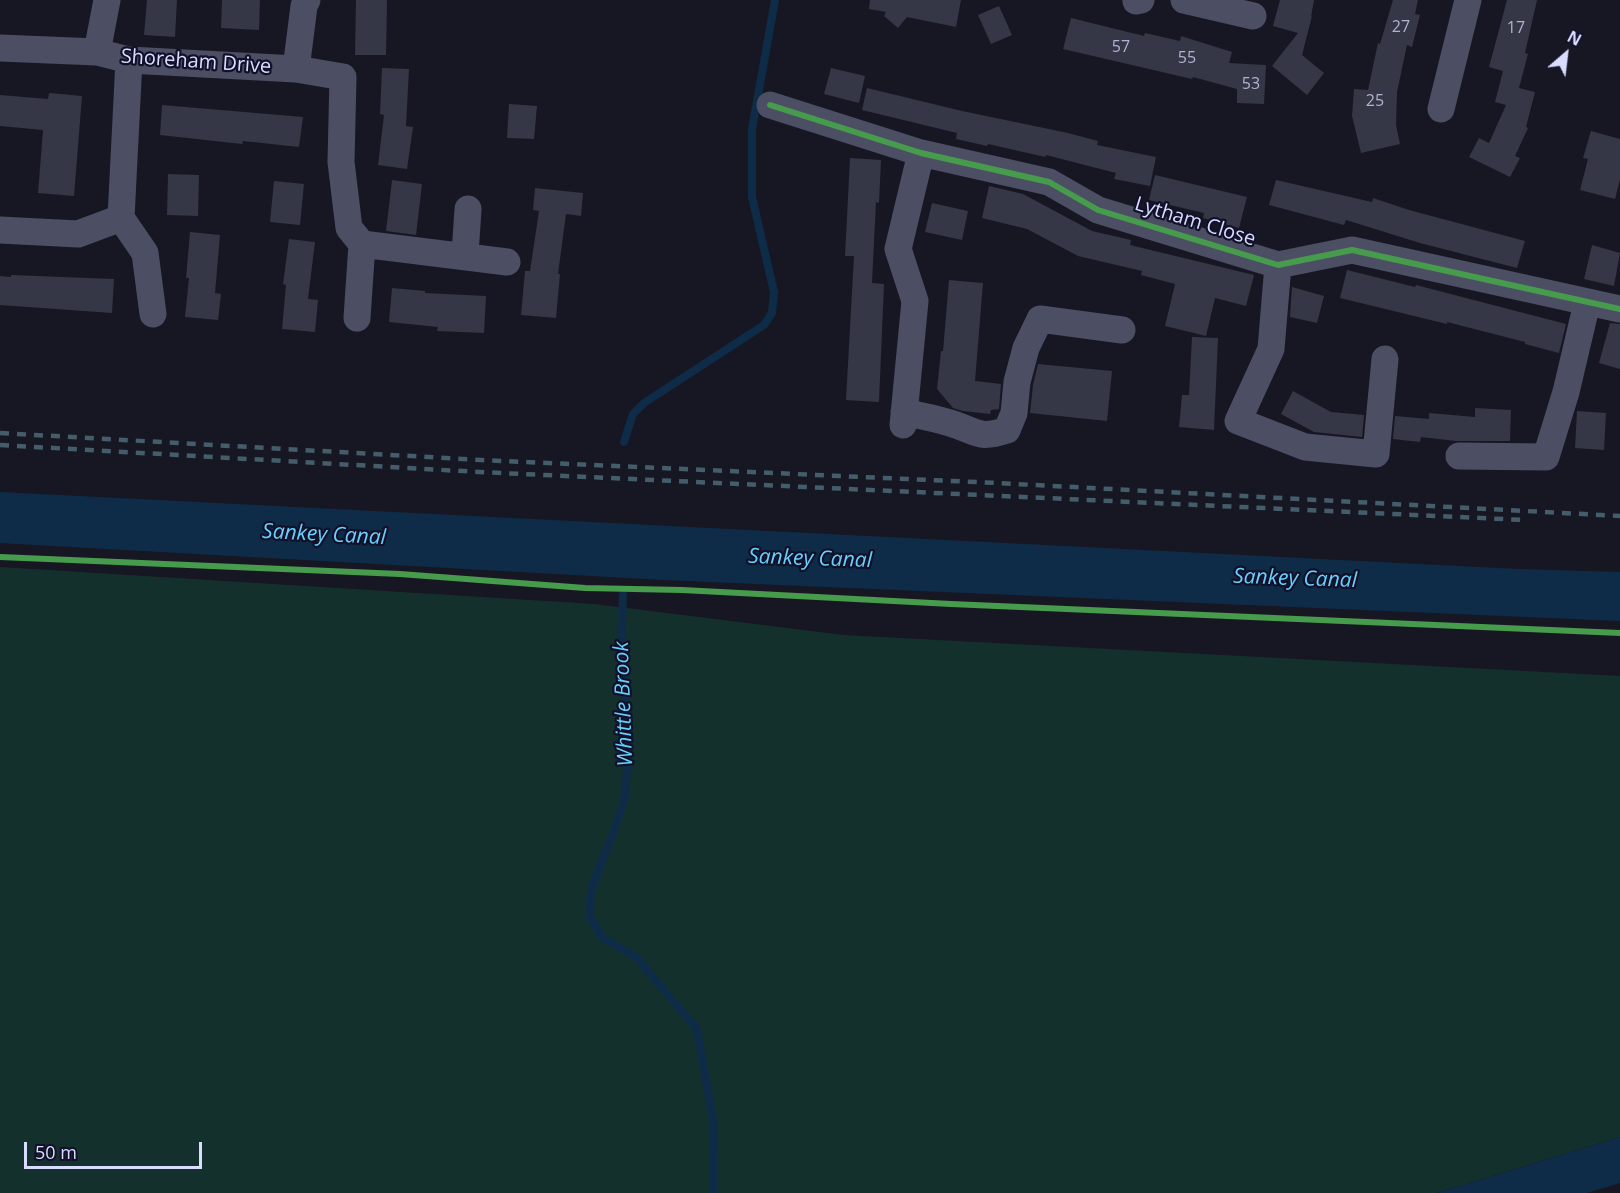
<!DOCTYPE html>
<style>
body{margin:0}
#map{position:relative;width:1620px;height:1193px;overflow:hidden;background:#171724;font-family:"Open Sans",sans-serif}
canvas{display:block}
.north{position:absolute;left:1536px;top:24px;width:60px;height:60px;-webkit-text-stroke:4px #11112a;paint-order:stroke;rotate:28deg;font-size:16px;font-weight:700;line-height:24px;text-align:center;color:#dadcff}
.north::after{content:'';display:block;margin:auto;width:21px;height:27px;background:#dadcff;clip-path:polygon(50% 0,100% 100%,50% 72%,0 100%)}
.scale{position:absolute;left:24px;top:1142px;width:178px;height:27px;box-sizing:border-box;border:3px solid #dadcff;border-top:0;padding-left:8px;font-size:18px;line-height:21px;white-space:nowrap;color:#dadcff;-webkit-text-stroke:4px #11112a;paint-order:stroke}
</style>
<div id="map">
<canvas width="1620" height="1193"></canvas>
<div class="north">N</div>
<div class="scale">50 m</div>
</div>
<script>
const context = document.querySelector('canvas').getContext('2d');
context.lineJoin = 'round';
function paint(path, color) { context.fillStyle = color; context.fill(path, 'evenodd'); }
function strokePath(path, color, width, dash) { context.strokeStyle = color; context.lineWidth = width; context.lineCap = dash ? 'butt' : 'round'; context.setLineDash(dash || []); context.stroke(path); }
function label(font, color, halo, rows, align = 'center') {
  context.font = font + ' "Open Sans",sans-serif'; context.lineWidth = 4.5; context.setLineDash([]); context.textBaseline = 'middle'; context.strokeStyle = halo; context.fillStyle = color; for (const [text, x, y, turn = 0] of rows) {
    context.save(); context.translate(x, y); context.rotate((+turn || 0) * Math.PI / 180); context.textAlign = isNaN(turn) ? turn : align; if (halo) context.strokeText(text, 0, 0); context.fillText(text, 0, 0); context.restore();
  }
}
const green = new Path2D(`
 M 0,567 L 594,604 L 843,635 L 1620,676 L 1620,1137 L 1437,1193 L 0,1193 Z`);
const water = new Path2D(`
 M 0,492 L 1518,569 L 1620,572 L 1620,621 L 664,580 L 0,543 Z
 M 1620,1137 L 1620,1183 L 1587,1193 L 1437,1193 Z`);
const stream = new Path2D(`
 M 624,442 L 633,414 L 644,403 L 764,325 L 772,313 L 774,292 L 752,197 L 752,129 L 775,0
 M 623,595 L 621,651 L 629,742 L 625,796 L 616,825 L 591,890 L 590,917 L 602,937 L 636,957 L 697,1029 L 714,1126 L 713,1193`);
const building = new Path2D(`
 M 147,0 L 177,0 L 175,37 L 144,35 Z
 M 222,0 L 260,0 L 259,30 L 221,28 Z
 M 356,0 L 387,0 L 386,55 L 355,55 Z
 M 870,0 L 961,0 L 956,27 L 907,17 L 898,28 L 884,16 L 886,12 L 869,9 Z
 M 1280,0 L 1314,0 L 1311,17 L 1312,16 L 1302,55 L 1324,73 L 1307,95 L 1272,66 L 1298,33 L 1273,26 Z
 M 1393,0 L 1418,0 L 1415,14 L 1420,15 L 1412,47 L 1407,45 L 1397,92 L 1396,125 L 1400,144 L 1361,153 L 1352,116 L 1354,89 L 1368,90 L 1378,43 L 1380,44 Z
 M 1507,0 L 1537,0 L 1525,53 L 1528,54 L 1519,88 L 1535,92 L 1526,127 L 1528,128 L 1515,156 L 1520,158 L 1510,177 L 1469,157 L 1479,138 L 1489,143 L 1506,105 L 1495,102 L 1503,71 L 1489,67 Z
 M 999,6 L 1012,35 L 991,44 L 978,15 Z
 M 1071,18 L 1144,36 L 1145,33 L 1180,41 L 1181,36 L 1232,52 L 1229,63 L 1266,65 L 1264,104 L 1237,103 L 1237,89 L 1193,77 L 1192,79 L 1063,49 Z
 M 382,68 L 409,69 L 406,126 L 413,127 L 407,169 L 378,165 L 384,115 L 380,114 Z
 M 831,68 L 865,76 L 859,103 L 824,94 Z
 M 867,88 L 962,111 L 1068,133 L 1098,141 L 1097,145 L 1156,157 L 1150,186 L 1114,179 L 1116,173 L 1046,155 L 1045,157 L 988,144 L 987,146 L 956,139 L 957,133 L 862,110 Z
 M 49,93 L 82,96 L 74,196 L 38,193 L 43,130 L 0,126 L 0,95 L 48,99 Z
 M 509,104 L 537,106 L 534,139 L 507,138 Z
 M 162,105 L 303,117 L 299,147 L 243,141 L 242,144 L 160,135 Z
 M 1591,131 L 1620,139 L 1620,179 L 1615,199 L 1580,190 L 1588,159 L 1583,158 Z
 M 850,158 L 881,160 L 879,203 L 876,202 L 872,283 L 884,284 L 879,402 L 846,400 L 854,256 L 845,256 Z
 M 168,174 L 199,175 L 198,216 L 167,215 Z
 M 1155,175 L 1247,197 L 1239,228 L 1203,218 L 1204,213 L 1149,200 Z
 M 392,180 L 422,184 L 416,235 L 386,231 Z
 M 1276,180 L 1372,202 L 1373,198 L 1409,210 L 1525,241 L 1517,268 L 1420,243 L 1346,220 L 1344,225 L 1269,205 Z
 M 274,181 L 304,184 L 300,225 L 270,222 Z
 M 989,186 L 1023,194 L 1092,231 L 1131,240 L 1130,245 L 1254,275 L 1246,306 L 1215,298 L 1206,336 L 1165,326 L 1175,284 L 1141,275 L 1142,271 L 1078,256 L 1027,229 L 982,218 Z
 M 535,188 L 583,193 L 581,216 L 566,214 L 558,274 L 560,274 L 556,318 L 521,315 L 525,271 L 530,271 L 539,211 L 533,210 Z
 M 932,203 L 968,211 L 962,240 L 925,232 Z
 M 190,232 L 220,235 L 215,293 L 221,294 L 218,320 L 185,317 L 189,278 L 186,278 Z
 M 289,239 L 315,242 L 308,299 L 318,300 L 315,332 L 282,329 L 286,285 L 283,284 Z
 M 1592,245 L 1620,253 L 1614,286 L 1584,279 Z
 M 1347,270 L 1415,287 L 1416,285 L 1566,324 L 1559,353 L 1525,344 L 1525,342 L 1447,322 L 1447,324 L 1340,298 Z
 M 11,275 L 114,279 L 112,313 L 0,305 L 0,276 L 11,277 Z
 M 949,280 L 983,283 L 975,381 L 1001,384 L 999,409 L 991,410 L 990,414 L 963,411 L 953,408 L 937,389 L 941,351 L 943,351 Z
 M 1292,287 L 1324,296 L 1317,323 L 1290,317 Z
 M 392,288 L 425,291 L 425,293 L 486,296 L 484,333 L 437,331 L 438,327 L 389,322 Z
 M 1610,323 L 1620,324 L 1620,369 L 1599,363 Z
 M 1192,337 L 1218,338 L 1214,430 L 1179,427 L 1182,395 L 1189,395 Z
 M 1038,364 L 1112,371 L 1107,421 L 1030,413 L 1033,385 Z
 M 1293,391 L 1331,412 L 1364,415 L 1362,437 L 1314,432 L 1281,414 Z
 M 1475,408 L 1511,410 L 1510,441 L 1456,441 L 1421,437 L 1420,442 L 1393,439 L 1395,416 L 1429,419 L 1429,413 L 1475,417 Z
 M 1577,411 L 1606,413 L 1604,450 L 1575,448 Z`);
const minor = new Path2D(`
 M 1184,0 L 1253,16
 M 1136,1 L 1141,0
 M 0,48 L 97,52 L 129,60 L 296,69 L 343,77 L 341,162 L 349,228 L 362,244 L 357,318
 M 97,52 L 107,0
 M 296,69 L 304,6 L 307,0
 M 770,105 L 921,153 L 1049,182 L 1098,210 L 1278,265 L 1352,250 L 1620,309
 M 1441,109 L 1468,0
 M 121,218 L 145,253 L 153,314
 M 0,230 L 78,234 L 121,218 L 129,60
 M 362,244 L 507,262
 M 465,255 L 468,209
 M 1278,265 L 1271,349 L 1238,421 L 1305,447 L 1376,454 L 1385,359
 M 904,412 C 921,416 940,419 956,425 C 979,433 980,439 1007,430 L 1014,413 L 1017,382 L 1026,348 L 1040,319 L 1122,330
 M 903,425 L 915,301 L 898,249 L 921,153
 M 1459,456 L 1546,457 L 1566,392 L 1587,303`);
const rail = new Path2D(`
 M 0,433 L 481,460 L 997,483 L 1620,516
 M 0,445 L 479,472 L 1524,520`);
const cycleway = new Path2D(`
 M 770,105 L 921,153 L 1049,182 L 1098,210 L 1278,265 L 1352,250 L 1620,309
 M 0,557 L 400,574 L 585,588 L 682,590 L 951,604 L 1620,633`);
const numberNames = [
 ["27",1401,27],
 ["17",1516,28],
 ["57",1121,47],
 ["55",1187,58],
 ["53",1251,84],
 ["25",1375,101]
];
const streetNames = [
 ["Shoreham Drive",196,62,4],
 ["Lytham Close",1195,222,17]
];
const waterNames = [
 ["Sankey Canal",324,535,3],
 ["Sankey Canal",810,559,2],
 ["Sankey Canal",1295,579,2],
 ["Whittle Brook",624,704,-92]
];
paint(green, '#14302d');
paint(water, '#0e2c48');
strokePath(stream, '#0e2c48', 8);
paint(building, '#353646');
strokePath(minor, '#4c4e64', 27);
strokePath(rail, '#435d6a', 4.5, [9, 8]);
strokePath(cycleway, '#469c4c', 6);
label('16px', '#b1b2d1', null, numberNames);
label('20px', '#dadcff', '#11112a', streetNames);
label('italic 21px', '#69d0fe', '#11112a', waterNames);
</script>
